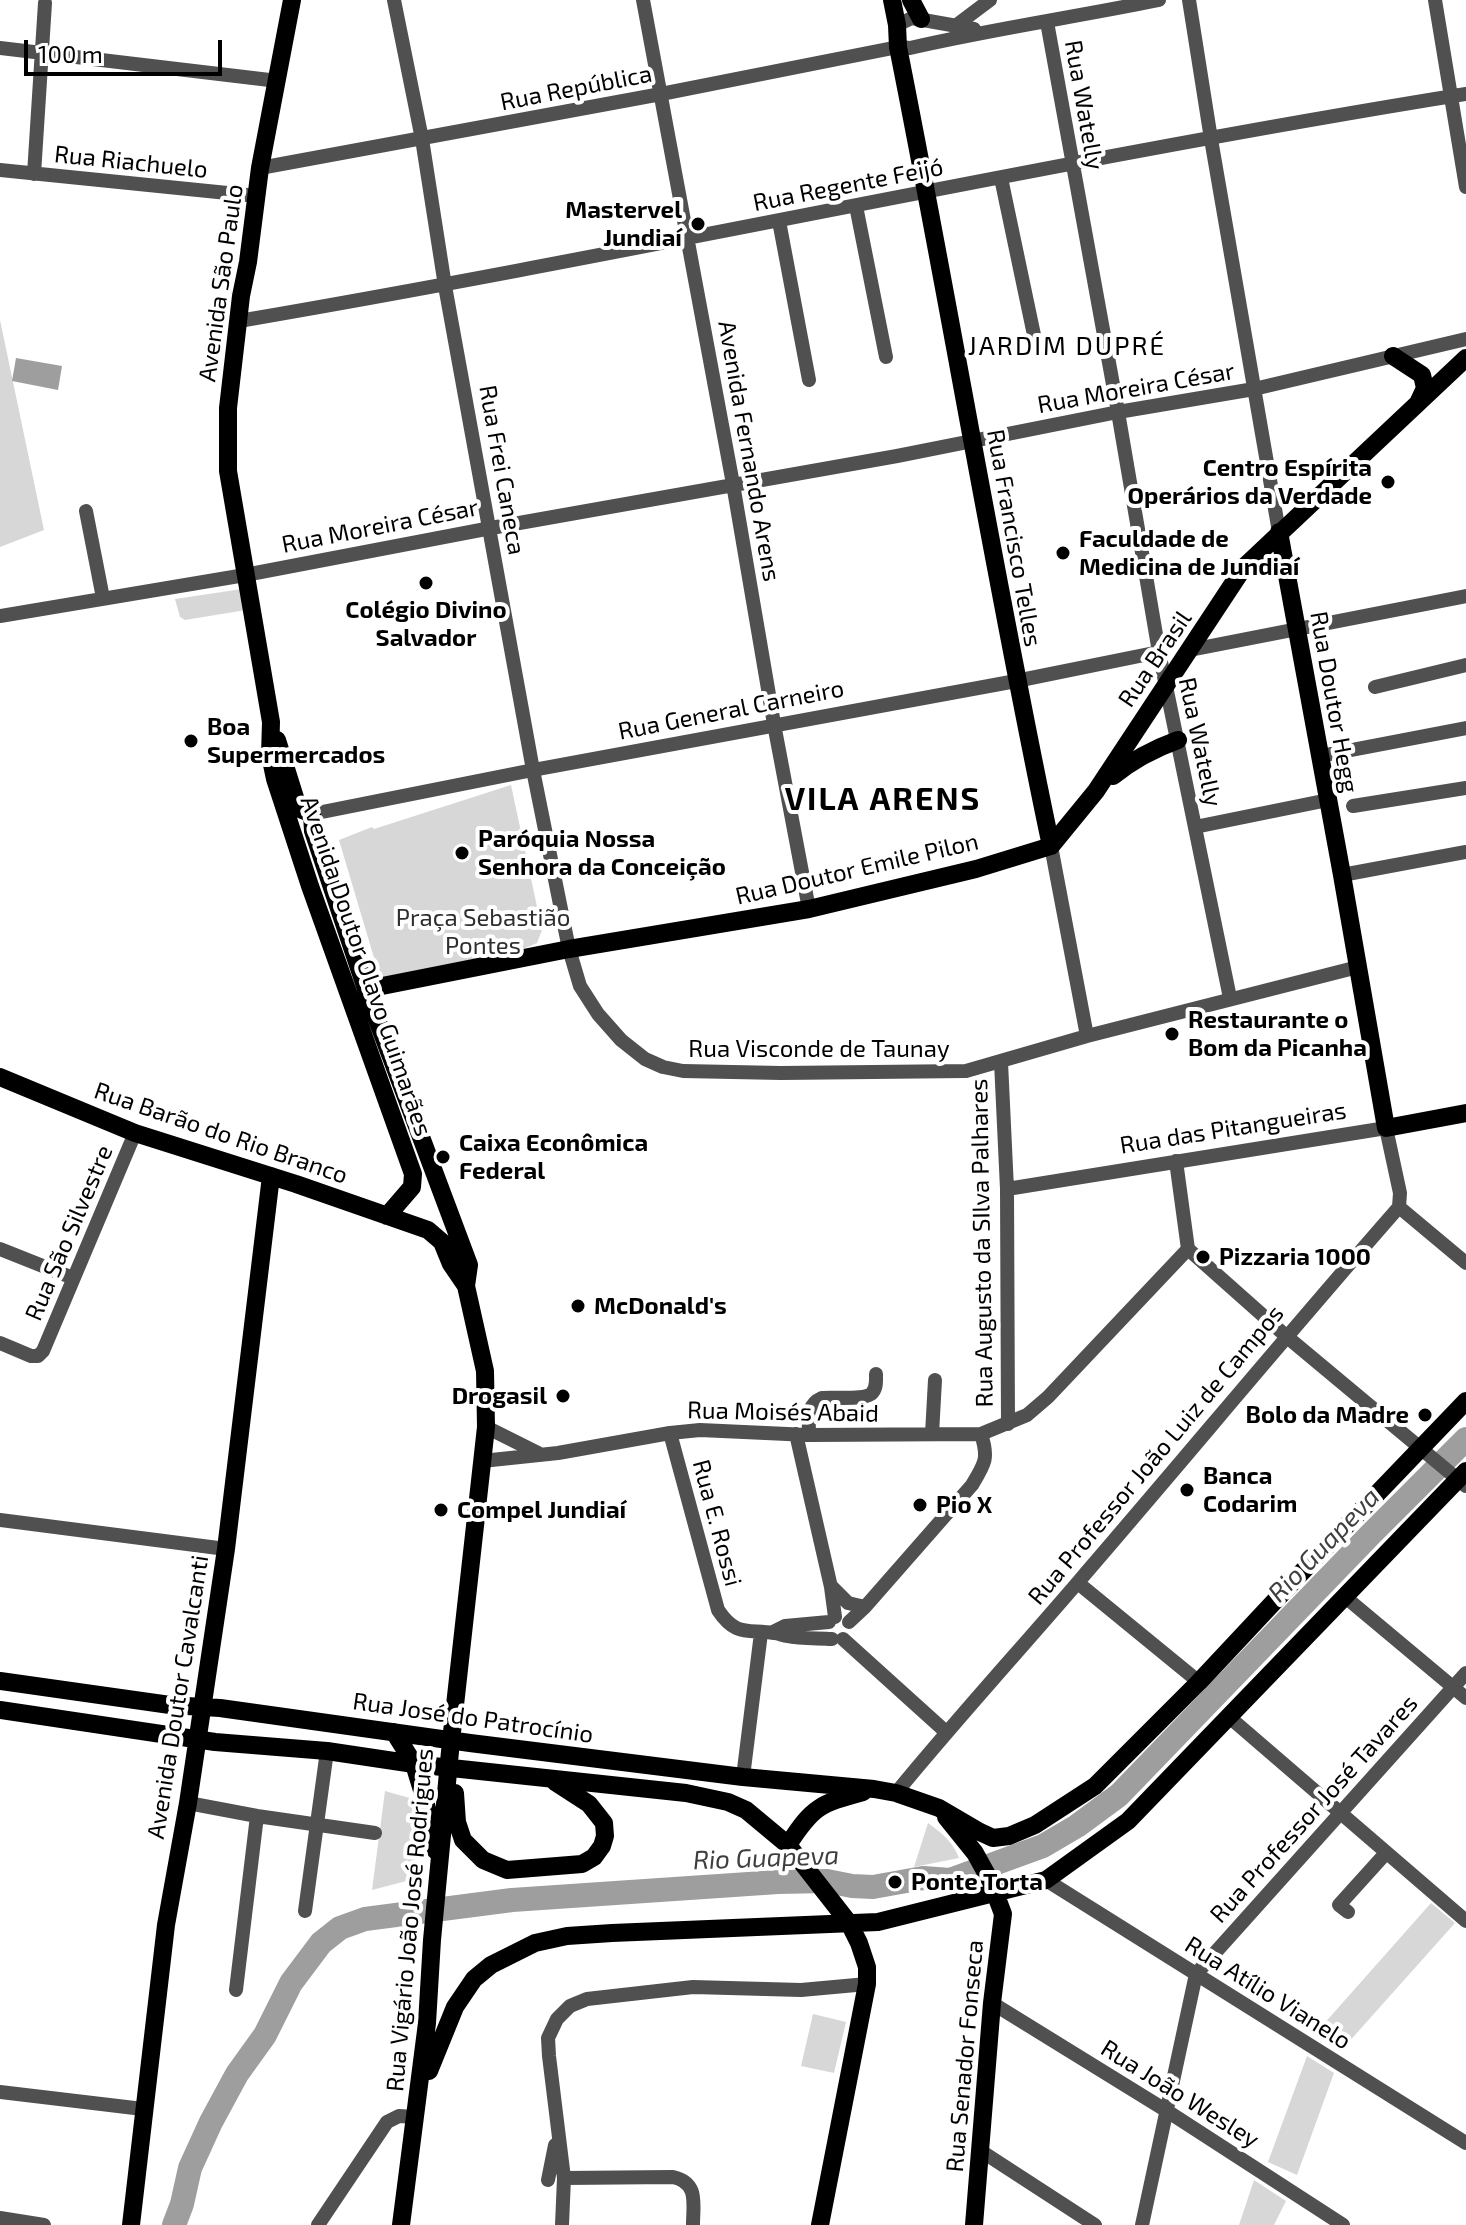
<!DOCTYPE html>
<meta charset="utf-8">
<style>
body{margin:0}
#map{position:relative;width:1466px;height:2225px;overflow:hidden;background:#fff;font-family:"Exo 2",sans-serif}
canvas{display:block}
.scale{position:absolute;left:24px;top:40px;width:198px;height:36px;box-sizing:border-box;border:4px solid #000;border-top:0;padding-left:10px;font-size:24px;line-height:28px;white-space:nowrap;color:#000;-webkit-text-stroke:6px #fff;paint-order:stroke}
</style>
<div id="map">
<canvas width="1466" height="2225"></canvas>
<div class="scale">100 m</div>
</div>
<script>
const context = document.querySelector('canvas').getContext('2d');
context.lineJoin = 'round';
function paint(path, color) { context.fillStyle = color; context.fill(path, 'evenodd'); }
function strokePath(path, color, width, dash) { context.strokeStyle = color; context.lineWidth = width; context.lineCap = dash ? 'butt' : 'round'; context.setLineDash(dash || []); context.stroke(path); }
function label(font, color, halo, rows, align = 'center') {
  context.font = font + ' "Exo 2",sans-serif'; context.lineWidth = 8; context.setLineDash([]); context.textBaseline = 'middle'; context.strokeStyle = halo; context.fillStyle = color; for (const [text, x, y, turn = 0] of rows) {
    context.save(); context.translate(x, y); context.rotate((+turn || 0) * Math.PI / 180); context.textAlign = isNaN(turn) ? turn : align; if (halo) context.strokeText(text, 0, 0); context.fillText(text, 0, 0); context.restore();
  }
}
const green = new Path2D(`
 M 0,320 L 44,530 L 0,547 Z
 M 242,589 L 246,610 L 185,620 L 180,617 L 175,599 Z
 M 511,785 L 542,930 L 537,943 L 518,951 L 380,978 L 339,840 L 372,827 L 374,829 Z
 M 385,1791 L 413,1799 L 415,1856 L 414,1879 L 372,1890 Z
 M 928,1823 C 942,1833 953,1842 959,1858 L 914,1867 Z
 M 1431,1903 L 1455,1923 L 1347,2044 L 1322,2026 Z
 M 813,2014 L 846,2022 L 834,2073 L 801,2066 Z
 M 1307,2056 L 1334,2073 L 1297,2175 L 1268,2162 Z
 M 1254,2180 L 1286,2201 L 1274,2225 L 1239,2225 Z`);
const water = new Path2D(`
 M 16,358 L 62,366 L 58,390 L 12,381 Z`);
const river = new Path2D(`
 M 174,2225 L 182,2204 L 190,2168 L 211,2122 L 237,2074 L 265,2035 L 291,1983 L 321,1943 L 340,1928 L 365,1919 L 512,1900 L 778,1882 L 827,1881 L 852,1886 L 873,1887 L 923,1878 L 950,1880 L 1043,1846 L 1077,1826 L 1119,1795 L 1370,1535 L 1466,1439`);
const minor = new Path2D(`
 M 394,0 L 422,139 L 445,286 L 533,770 L 569,949 L 580,986 L 598,1014 L 621,1040 L 645,1059 L 663,1067 L 683,1071 L 781,1073 L 966,1071 L 1087,1036 L 1358,967
 M 643,0 L 733,484 L 774,724 L 809,909
 M 1189,0 L 1211,139 L 1279,532
 M 1435,0 L 1466,187
 M 1047,22 L 1118,412 L 1159,652 L 1230,998
 M 897,25 L 912,18 L 974,29
 M 954,27 L 990,0
 M 0,48 L 278,81
 M 260,168 L 661,94 L 898,47 L 910,48 C 992,29 1076,17 1159,0
 M 0,170 L 257,196
 M 34,174 L 45,3
 M 1001,178 L 1034,335
 M 856,206 L 886,357
 M 779,221 L 809,380
 M 239,321 C 649,251 1055,160 1466,94
 M 86,511 L 103,598
 M 0,616 L 245,575 L 491,528 L 897,456 L 1118,412 L 1254,389 L 1466,339
 M 1190,650 L 1466,596
 M 1375,687 L 1466,665
 M 1320,756 L 1466,728
 M 1353,806 L 1466,788
 M 312,814 L 533,770 L 1016,681 L 1159,652
 M 1195,827 L 1328,800
 M 1051,846 L 1087,1036
 M 1342,875 L 1466,852
 M 1001,1062 L 1007,1189 L 1008,1424
 M 1176,1161 L 1188,1249
 M 1399,1207 L 1466,1263
 M 0,1249 L 73,1278
 M 1188,1249 L 1286,1336 L 1466,1486
 M 0,1343 L 31,1356 L 38,1356 L 43,1351 L 135,1133
 M 486,1427 L 538,1453
 M 670,1433 L 718,1610 C 736,1637 747,1629 774,1633 C 779,1633 783,1636 787,1636 C 801,1639 818,1638 832,1639
 M 796,1434 L 831,1587 L 835,1617
 M 932,1434 L 935,1380
 M 809,1435 C 809,1419 806,1405 822,1398 C 833,1397 863,1400 871,1394 C 877,1389 876,1381 876,1374
 M 482,1461 L 558,1453 L 670,1433 L 700,1430 L 809,1435 L 981,1434 L 1027,1415 L 1048,1397 L 1188,1249
 M 0,1520 L 226,1549
 M 1078,1583 L 1199,1682
 M 832,1587 L 848,1603 L 865,1607
 M 1344,1596 L 1466,1698
 M 849,1622 L 865,1607 L 972,1485 C 985,1464 989,1458 981,1434
 M 773,1632 L 785,1626 L 829,1622
 M 843,1639 L 946,1732
 M 1228,1716 L 1466,1921
 M 743,1777 L 761,1633
 M 896,1793 C 955,1721 1018,1652 1079,1581 C 1186,1457 1291,1330 1399,1207 L 1400,1193 L 1386,1128 L 1007,1189
 M 188,1803 L 257,1816 L 375,1833
 M 1046,1880 L 1466,2143
 M 305,1911 L 327,1751
 M 1348,1912 L 1339,1905 L 1386,1853
 M 236,1990 L 257,1816
 M 992,2003 L 1167,2111 L 1343,2225
 M 0,2092 L 143,2109
 M 981,2151 L 1095,2225
 M 564,2178 L 673,2177 C 699,2183 693,2203 693,2225
 M 548,2180 L 555,2145
 M 0,2218 L 44,2225
 M 318,2225 L 387,2122 L 399,2116 L 415,2117
 M 562,2225 L 564,2178 L 549,2056 L 548,2038 L 557,2019 L 570,2006 L 587,1999 L 693,1987 L 801,1990 L 867,1984
 M 1142,2225 L 1196,1974 L 1466,1673`);
const major = new Path2D(`
 M 292,0 L 260,168 L 248,262 L 241,296 L 228,408 L 228,471 L 271,722 L 270,755 L 275,779 L 310,886 L 413,1174 L 412,1187 L 387,1216
 M 892,0 L 897,25 L 898,47 C 951,313 995,581 1051,846
 M 911,0 L 921,19
 M 1393,356 L 1422,375 L 1425,388 L 1419,401
 M 1279,532 L 1342,875 L 1386,1128 L 1466,1113
 M 277,740 L 297,804 L 302,810 L 312,814 L 313,831 L 370,1001 L 469,1265 L 466,1286
 M 1113,776 C 1134,759 1153,749 1178,740
 M 367,989 L 569,949 L 809,909 L 976,869 L 1051,846 L 1096,791 L 1244,567 L 1466,358
 M 0,1077 L 135,1133 L 296,1184 L 428,1230 L 442,1242 L 451,1264 L 466,1286 L 485,1371 L 486,1427 L 451,1741 L 432,1940 L 427,2023 L 401,2225
 M 0,1681 L 170,1705 L 220,1708 L 470,1743 L 743,1777 L 874,1789 L 896,1793 L 939,1808 L 980,1832 L 993,1838 L 1009,1836 L 1035,1825 L 1095,1786 L 1199,1682 L 1301,1573 L 1466,1401
 M 0,1710 L 215,1742 L 327,1751 L 414,1764 L 686,1793 L 728,1802 L 746,1810 L 788,1845 L 849,1923 L 859,1943 L 867,1967 L 867,1984 L 820,2225
 M 394,1732 L 414,1764 L 425,1800 L 436,1851
 M 455,1793 L 457,1822 L 463,1840 L 483,1860 L 507,1870 L 582,1864 L 594,1857 L 602,1846 L 605,1836 L 604,1823 L 589,1804 L 555,1782
 M 946,1817 L 975,1853 L 991,1882 L 1003,1914 L 992,2003 L 974,2225
 M 788,1845 C 813,1806 820,1804 863,1792
 M 429,2071 L 455,2007 L 474,1979 L 491,1965 L 535,1943 L 567,1936 L 612,1933 L 878,1922 L 1046,1880 L 1128,1821 L 1466,1471
 M 131,2225 L 166,1925 L 188,1803 L 226,1549 L 271,1176`);
const markers = [
 [698,224,8,"#000"],
 [1388,482,8,"#000"],
 [1063,553,8,"#000"],
 [426,583,8,"#000"],
 [191,741,8,"#000"],
 [462,853,8,"#000"],
 [1172,1034,8,"#000"],
 [443,1157,8,"#000"],
 [1203,1257,8,"#000"],
 [578,1306,8,"#000"],
 [563,1396,8,"#000"],
 [1425,1415,8,"#000"],
 [1187,1490,8,"#000"],
 [920,1505,8,"#000"],
 [441,1510,8,"#000"],
 [895,1882,8,"#000"]
];
const streetNames = [
 ["Rua República",576,88,-11],
 ["Rua Watelly",1084,105,80],
 ["Rua Riachuelo",131,162,6],
 ["Rua Regente Feijó",848,185,-11],
 ["Avenida São Paulo",221,283,-82],
 ["Rua Moreira César",1136,388,-10],
 ["Avenida Fernando Arens",749,451,80],
 ["Rua Frei Caneca",502,470,80],
 ["Rua Moreira César",380,526,-11],
 ["Rua Francisco Telles",1014,538,80],
 ["Rua Brasil",1155,659,-56],
 ["Rua Doutor Hegg",1334,702,80],
 ["Rua General Carneiro",731,710,-11],
 ["Rua Watelly",1200,742,78],
 ["Rua Doutor Emile Pilon",857,869,-13],
 ["Avenida Doutor Olavo Guimarães",366,966,71],
 ["Rua Visconde de Taunay",819,1049],
 ["Rua das Pitangueiras",1233,1128,-9],
 ["Rua Barão do Rio Branco",221,1133,19],
 ["Rua São Silvestre",69,1233,-67],
 ["Rua Augusto da SIlva Palhares",982,1243,-91],
 ["Rua Moisés Abaid",783,1412,1],
 ["Rua Professor João Luiz de Campos",1156,1455,-50],
 ["Rua E. Rossi",717,1523,75],
 ["Avenida Doutor Cavalcanti",178,1697,-81],
 ["Rua José do Patrocínio",473,1718,8],
 ["Rua Professor José Tavares",1314,1809,-48],
 ["Rua Vigário João José Rodrigues",410,1920,-85],
 ["Rua Atílio Vianelo",1268,1993,32],
 ["Rua Senador Fonseca",965,2056,-85],
 ["Rua João Wesley",1180,2094,32]
];
const poiNames = [
 ["Mastervel",682,210,"right"],
 ["Jundiaí",682,238,"right"],
 ["Centro Espírita",1372,468,"right"],
 ["Operários da Verdade",1372,496,"right"],
 ["Faculdade de",1079,539],
 ["Medicina de Jundiaí",1079,567],
 ["Colégio Divino",426,610,"center"],
 ["Salvador",426,638,"center"],
 ["Boa",207,727],
 ["Supermercados",207,755],
 ["Paróquia Nossa",478,839],
 ["Senhora da Conceição",478,867],
 ["Restaurante o",1188,1020],
 ["Bom da Picanha",1188,1048],
 ["Caixa Econômica",459,1143],
 ["Federal",459,1171],
 ["Pizzaria 1000",1219,1257],
 ["McDonald's",594,1306],
 ["Drogasil",547,1396,"right"],
 ["Bolo da Madre",1409,1415,"right"],
 ["Banca",1203,1476],
 ["Codarim",1203,1504],
 ["Pio X",936,1505],
 ["Compel Jundiaí",457,1510],
 ["Ponte Torta",911,1882]
];
const parkNames = [
 ["Praça Sebastião",483,918],
 ["Pontes",483,946]
];
const neighbourhoodNames = [
 ["JARDIM DUPRÉ",1067,346]
];
const waterNames = [
 ["Rio Guapeva",1324,1545,-46],
 ["Rio Guapeva",766,1858,-2]
];
const districtNames = [
 ["VILA ARENS",883,799]
];
paint(green, '#d7d7d7');
paint(water, '#9e9e9e');
strokePath(river, '#9e9e9e', 24);
strokePath(minor, '#505050', 14);
strokePath(major, '#000', 18);
for (const [x, y, r, color] of markers) { const dot = new Path2D(); dot.arc(x, y, r, 0, 2 * Math.PI); context.fillStyle = color; context.fill(dot); strokePath(dot, '#fff', 3); }
label('24px', '#000', '#fff', streetNames);
label('bold 24px', '#000', '#fff', poiNames, 'left');
label('24px', '#2e2e2e', '#fff', parkNames);
context.letterSpacing = '2px';
label('26px', '#000', '#fff', neighbourhoodNames);
context.letterSpacing = '0px';
label('italic 26px', '#3f3f3f', '#fff', waterNames);
context.letterSpacing = '2px';
label('bold 32px', '#000', '#fff', districtNames);
context.letterSpacing = '0px';
</script>
